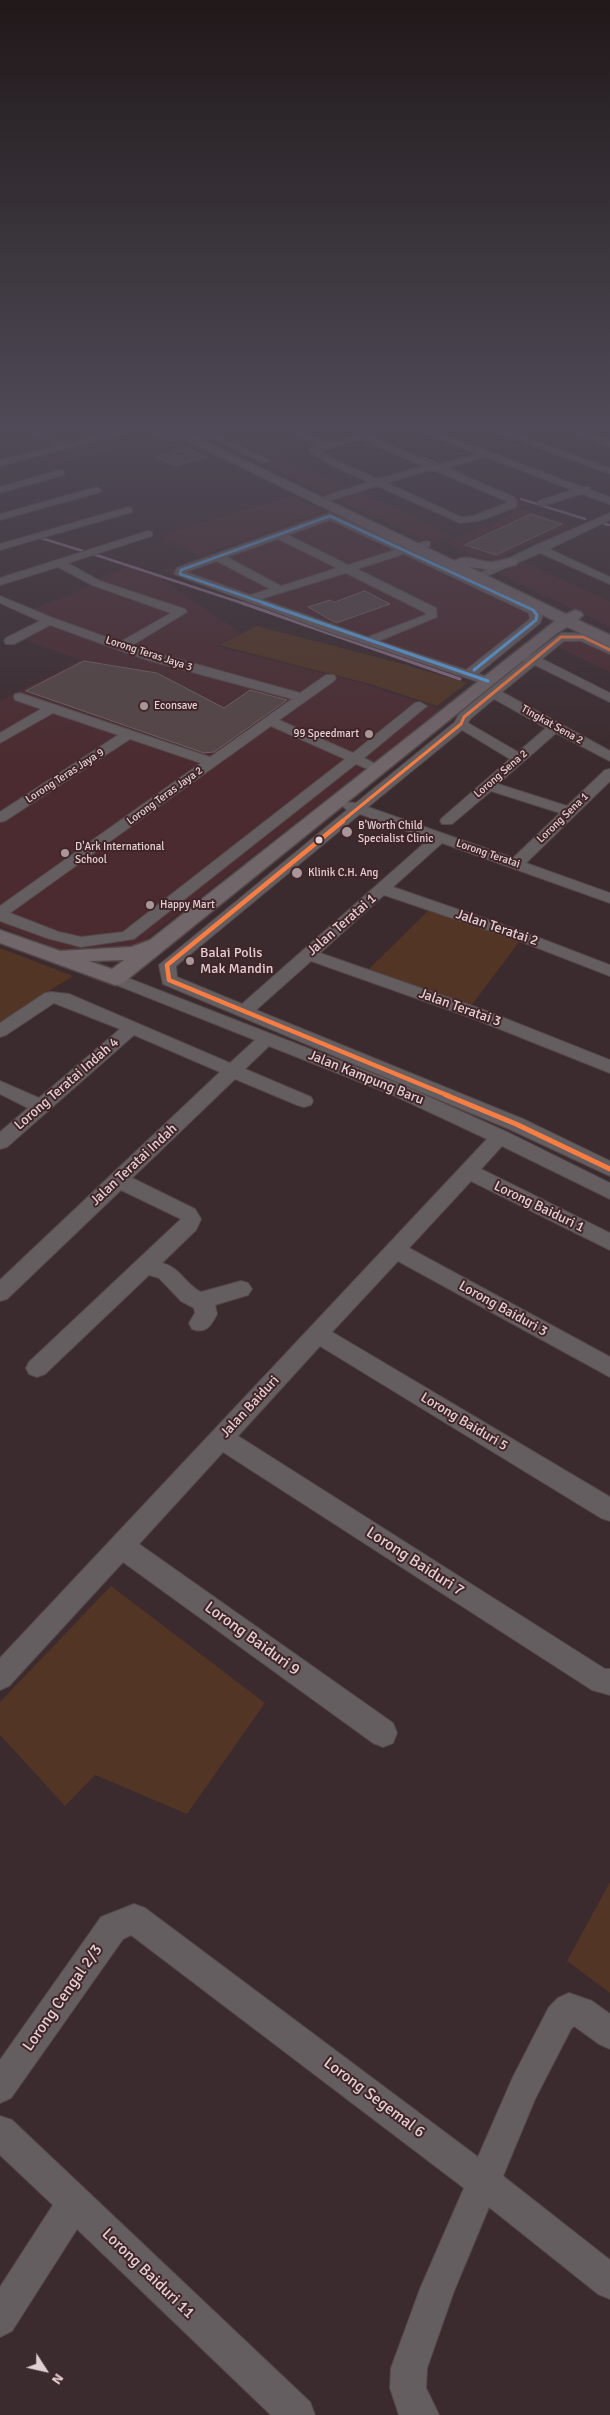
<!DOCTYPE html>
<style>
body{margin:0}
#map{position:relative;width:610px;height:2415px;overflow:hidden;background:#3b2b2e;font-family:Signika,sans-serif}
canvas{display:block}
.north{position:absolute;left:20px;top:2345px;width:50px;height:50px;-webkit-text-stroke:4px #412529;paint-order:stroke;rotate:125deg;font-size:14px;font-weight:700;line-height:20px;text-align:center;color:#e2cfd1}
.north::after{content:'';display:block;margin:auto;width:18px;height:22px;background:#e2cfd1;clip-path:polygon(50% 0,100% 100%,50% 72%,0 100%)}
</style>
<div id="map">
<canvas width="610" height="2415"></canvas>
<div class="north">N</div>
</div>
<script>
const context = document.querySelector('canvas').getContext('2d');
context.lineJoin = 'round';
function paint(path, color) { context.fillStyle = color; context.fill(path, 'evenodd'); }
function strokePath(path, color, width, dash) { context.strokeStyle = color; context.lineWidth = width; context.lineCap = dash ? 'butt' : 'round'; context.setLineDash(dash || []); context.stroke(path); }
function label(font, color, halo, rows, align = 'center') {
  context.font = font + ' Signika,sans-serif'; context.lineWidth = 4; context.setLineDash([]); context.textBaseline = 'middle'; context.strokeStyle = halo; context.fillStyle = color; for (const [text, x, y, turn = 0] of rows) {
    context.save(); context.translate(x, y); context.rotate((+turn || 0) * Math.PI / 180); context.textAlign = isNaN(turn) ? turn : align; if (halo) context.strokeText(text, 0, 0); context.fillText(text, 0, 0); context.restore();
  }
}
const built = new Path2D(`
 M 23,430 L 161,430 L 180,438 L 144,447 L 138,445 L 53,465 L 0,439 L 0,435 Z
 M 192,430 L 234,430 L 286,454 L 282,456 L 454,536 L 432,545 Z
 M 293,496 L 324,511 L 200,556 L 165,541 L 167,533 Z
 M 522,509 L 570,525 L 500,558 L 492,560 L 476,557 L 446,543 Z
 M 325,512 L 539,611 L 539,621 L 469,679 L 162,571 Z
 M 523,562 L 610,601 L 610,627 L 498,574 Z
 M 130,566 L 154,574 L 241,633 L 215,646 L 364,684 L 441,709 L 133,949 L 69,953 L 0,926 L 0,701 L 81,660 L 25,640 L 16,644 L 9,641 L 48,622 L 26,612 L 95,584 L 91,581 Z
 M 577,633 L 610,649 L 610,672 L 550,643 Z`);
const green = new Path2D(`
 M 257,626 L 399,663 L 467,683 L 437,706 L 370,684 L 219,645 Z
 M 433,906 L 523,937 L 468,1010 L 366,972 Z
 M 0,948 L 73,976 L 0,1022 Z
 M 111,1586 L 265,1703 L 187,1814 L 95,1775 L 65,1806 L 0,1735 L 0,1702 Z
 M 610,1882 L 610,1993 L 567,1961 Z`);
const streamFar1 = new Path2D(`
 M 360,430 L 363,433
 M 423,458 L 463,475
 M 521,499 L 585,519
 M 605,524 L 610,525
 M 41,538 L 86,552
 M 93,554 L 245,604`);
const stream = new Path2D(`
 M 242,603 L 460,679`);
const building = new Path2D(`
 M 188,448 L 207,457 L 175,466 L 156,457 Z
 M 531,514 L 562,524 L 496,555 L 465,545 Z
 M 365,591 L 390,604 L 336,623 L 308,607 L 330,600 L 334,602 Z
 M 84,661 L 157,673 L 224,708 L 250,690 L 287,700 L 214,752 L 204,753 L 26,691 Z`);
const minor = new Path2D(`
 M 26,430 L 38,430 L 66,444 L 121,430 L 137,430 L 0,466 L 0,460 L 56,446 Z
 M 148,430 L 160,430 L 178,439 L 170,441 Z
 M 202,430 L 208,430 L 271,461 L 263,463 L 202,434 Z
 M 285,430 C 305,429 315,442 328,442 C 340,443 352,434 364,434 L 437,465 L 477,454 L 418,430 L 431,430 L 582,487 L 590,487 L 590,490 L 610,497 L 610,504 L 582,494 L 546,505 L 538,505 L 538,501 L 572,490 L 486,457 L 446,468 L 514,497 L 517,501 L 516,507 L 479,521 L 460,523 L 377,486 L 329,501 L 324,498 L 325,496 L 369,482 L 333,466 L 310,452 L 310,448 L 318,445 ZM 357,440 L 363,440 L 423,466 L 378,479 L 339,462 L 321,451 ZM 426,471 L 436,471 L 506,501 L 507,503 L 473,516 L 461,517 L 387,483 Z
 M 490,430 L 504,430 L 610,468 L 610,474 Z
 M 564,430 L 578,430 L 610,441 L 610,447 Z
 M 60,470 L 64,471 L 64,475 L 0,493 L 0,487 Z
 M 97,487 L 102,490 L 101,492 L 0,520 L 0,514 Z
 M 128,507 L 132,508 L 132,512 L 0,550 L 0,544 Z
 M 330,513 L 406,547 L 426,541 L 430,542 L 430,546 L 415,551 L 474,579 L 475,575 L 534,546 L 610,513 L 610,520 L 549,549 L 610,577 L 610,584 L 540,553 L 478,580 L 537,607 L 543,615 L 540,623 L 478,674 L 493,678 L 494,681 L 493,684 L 488,685 L 329,632 L 174,574 L 177,568 ZM 330,520 L 395,550 L 348,565 L 288,535 ZM 278,539 L 337,568 L 281,586 L 227,557 ZM 404,554 L 529,613 L 530,619 L 466,670 L 379,641 L 437,617 L 436,608 L 357,569 ZM 217,561 L 270,589 L 250,595 L 186,572 ZM 346,573 L 426,613 L 425,615 L 368,637 L 261,599 Z
 M 148,531 L 152,532 L 152,536 L 68,563 L 100,581 L 185,609 L 187,612 L 131,646 L 300,693 L 326,675 L 334,675 L 336,678 L 334,681 L 279,720 L 353,753 L 415,703 L 420,702 L 427,706 L 364,758 L 386,769 L 384,772 L 374,772 L 356,764 L 134,939 L 81,947 L 47,938 L 0,921 L 0,906 L 201,763 L 130,739 L 5,821 L 0,822 L 0,812 L 118,735 L 53,713 L 0,743 L 0,733 L 41,709 L 15,700 L 14,697 L 15,694 L 20,693 L 210,757 L 292,699 L 147,660 L 50,625 L 14,644 L 6,644 L 4,641 L 6,638 L 40,621 L 0,603 L 0,596 L 53,618 L 120,642 L 171,613 L 92,585 L 58,567 L 0,585 L 0,578 ZM 271,726 L 345,759 L 123,932 L 81,937 L 59,932 L 10,913 Z
 M 561,633 L 583,633 L 610,645 L 610,654 L 581,641 L 564,641 L 542,659 L 610,693 L 610,702 L 535,665 L 502,692 L 610,751 L 610,761 L 556,733 L 498,784 L 567,806 L 605,770 L 610,769 L 610,781 L 526,863 L 610,893 L 610,903 L 442,843 L 393,887 L 529,934 L 610,965 L 610,976 L 517,940 L 384,895 L 320,953 L 484,1010 L 610,1060 L 610,1073 L 472,1018 L 311,961 L 256,1010 L 523,1119 L 610,1161 L 610,1176 L 509,1129 L 163,984 L 159,965 L 347,810 L 341,805 L 343,802 L 356,803 L 455,722 L 459,714 L 524,661 L 518,657 L 520,654 L 531,655 ZM 494,699 L 546,728 L 518,752 L 468,723 L 470,719 ZM 462,730 L 510,759 L 442,818 L 440,821 L 442,824 L 452,824 L 491,791 L 560,813 L 513,858 L 368,807 ZM 360,814 L 429,839 L 242,1004 L 177,977 L 176,966 Z
 M 115,973 L 407,1087 L 507,1132 L 610,1183 L 610,1199 L 502,1146 L 481,1169 L 610,1233 L 610,1250 L 471,1181 L 409,1248 L 610,1357 L 610,1377 L 398,1261 L 332,1332 L 610,1497 L 610,1521 L 601,1518 L 320,1346 L 238,1436 L 605,1669 L 610,1669 L 610,1695 L 592,1690 L 223,1452 L 139,1544 L 393,1723 L 397,1733 L 393,1743 L 383,1747 L 373,1743 L 123,1562 L 9,1686 L 0,1690 L 0,1658 L 487,1139 L 393,1095 L 269,1046 L 245,1069 L 311,1097 L 313,1101 L 311,1105 L 304,1107 L 297,1105 L 235,1079 L 132,1178 L 195,1209 L 201,1219 L 196,1230 L 162,1263 C 181,1268 185,1284 201,1292 L 241,1281 L 248,1283 L 252,1289 L 248,1295 L 215,1305 L 217,1314 C 211,1326 206,1334 192,1329 L 189,1323 L 195,1313 L 194,1308 L 181,1301 L 159,1278 L 149,1275 L 45,1374 L 37,1377 L 29,1374 L 26,1368 L 29,1362 L 181,1219 L 121,1190 L 7,1299 L 0,1301 L 0,1280 L 220,1072 L 134,1035 L 7,1147 L 0,1149 L 0,1132 L 28,1108 L 0,1094 L 0,1081 L 39,1098 L 120,1029 L 54,1003 L 6,1035 L 0,1037 L 0,1023 L 45,993 L 51,992 L 69,994 L 230,1063 L 255,1040 L 109,982 L 107,978 L 109,974 Z
 M 134,1904 L 145,1908 L 478,2157 L 513,2077 L 549,2007 L 558,1998 L 569,1993 L 592,2001 L 610,2014 L 610,2049 L 599,2044 L 574,2026 L 571,2029 L 535,2099 L 503,2176 L 610,2260 L 610,2299 L 598,2294 L 489,2207 L 454,2291 L 427,2368 L 426,2388 L 439,2415 L 399,2415 L 390,2388 L 391,2368 L 420,2289 L 464,2188 L 131,1935 L 123,1939 L 11,2098 L 0,2103 L 0,2060 L 101,1917 Z
 M 0,2116 L 12,2120 L 310,2402 L 315,2415 L 271,2415 L 77,2229 L 12,2331 L 0,2337 L 0,2287 L 53,2205 L 0,2155 Z`);
const major = new Path2D(`
 M 166,430 L 181,430 L 455,561 C 465,553 480,562 492,562 C 500,561 507,557 516,559 L 518,562 L 516,565 L 492,570 L 469,567 L 566,614 L 575,610 L 581,612 L 583,615 L 578,620 L 610,635 L 610,646 L 567,627 L 557,633 L 123,983 L 115,985 L 0,943 L 0,930 L 60,951 L 131,947 L 150,940 L 555,621 ZM 124,960 L 112,969 L 89,961 Z`);
const bus1Far1 = new Path2D(`
 M 267,604 L 180,574 L 181,570 L 330,516 L 520,604`);
const bus1 = new Path2D(`
 M 263,603 L 488,681
 M 474,670 L 536,620 L 537,615 L 533,610 L 518,603`);
const bus2Far2 = new Path2D(`
 M 341,822 L 461,724 L 464,717 L 561,637 L 583,637 L 610,650`);
const bus2Far1 = new Path2D(`
 M 343,821 L 167,965 L 169,980 L 449,1096`);
const bus2 = new Path2D(`
 M 446,1095 L 516,1124 L 610,1169`);
const markers = [
 [144,706,5,"#a89698"],
 [369,734,5,"#a89698"],
 [347,832,6,"#a89698"],
 [319,840,4.5,"#e2cfd1"],
 [65,853,5,"#a89698"],
 [297,873,6,"#a89698"],
 [150,905,5,"#a89698"],
 [190,961,5,"#a89698"]
];
const farStreetnames = [
 ["Lorong Teras Jaya 3",149,654,18],
 ["Tingkat Sena 2",552,725,29],
 ["Lorong Sena 2",501,774,-41],
 ["Lorong Teras Jaya 9",65,776,-33],
 ["Lorong Teras Jaya 2",165,796,-36],
 ["Lorong Sena 1",563,818,-44],
 ["Lorong Teratai",488,854,19]
];
const farPoinames = [
 ["Econsave",154,706],
 ["99 Speedmart",359,734,"right"],
 ["B'Worth Child",358,826],
 ["Specialist Clinic",358,839],
 ["D'Ark International",75,847],
 ["School",75,860],
 ["Klinik C.H. Ang",308,873],
 ["Happy Mart",160,905]
];
const streetNames = [
 ["Jalan Teratai 1",342,925,-41],
 ["Jalan Teratai 2",497,928,19],
 ["Jalan Teratai 3",460,1008,20],
 ["Jalan Kampung Baru",366,1078,22],
 ["Lorong Teratai Indah 4",67,1084,-41],
 ["Jalan Teratai Indah",134,1165,-43],
 ["Lorong Baiduri 1",539,1207,26],
 ["Lorong Baiduri 3",503,1309,29],
 ["Jalan Baiduri",250,1407,-47],
 ["Lorong Baiduri 5",464,1422,31]
];
const poiNames = [
 ["Balai Polis",200,953],
 ["Mak Mandin",200,969]
];
const nearStreetnames = [
 ["Lorong Baiduri 7",415,1562,33],
 ["Lorong Baiduri 9",252,1639,36],
 ["Lorong Cengal 2/3",63,1998,-55],
 ["Lorong Segemal 6",374,2098,37],
 ["Lorong Baiduri 11",148,2274,44]
];
paint(built, '#4b2b30');
paint(green, '#523524');
strokePath(streamFar1, '#896c86', 2.5);
strokePath(stream, '#896c86', 3);
paint(building, '#554646');
strokePath(building, '#706262', 1);
strokePath(minor, '#544749', 2);
strokePath(major, '#544749', 3);
paint(minor, '#655e60');
paint(major, '#71666a');
strokePath(bus1Far1, '#5aa8eb', 2.5);
strokePath(bus1, '#5aa8eb', 3);
strokePath(bus2Far2, '#f77d43', 3);
strokePath(bus2Far1, '#f77d43', 4.5);
strokePath(bus2, '#f77d43', 5);
const sky = context.createLinearGradient(0, 0, 0, 768);
sky.addColorStop(0, '#201819');
sky.addColorStop(0.56, '#4f4a57');
sky.addColorStop(1, '#4f4a5700');
context.fillStyle = sky;
context.fillRect(0, 0, 610, 768);
for (const [x, y, r, color] of markers) { const dot = new Path2D(); dot.arc(x, y, r, 0, 2 * Math.PI); context.fillStyle = color; context.fill(dot); strokePath(dot, '#412529', 2); }
label('11px', '#e2cfd1', '#412529', farStreetnames);
label('11px', '#e2cfd1', '#412529', farPoinames, 'left');
label('14px', '#e2cfd1', '#412529', streetNames);
label('14px', '#e2cfd1', '#412529', poiNames, 'left');
label('16px', '#e2cfd1', '#412529', nearStreetnames);
</script>
